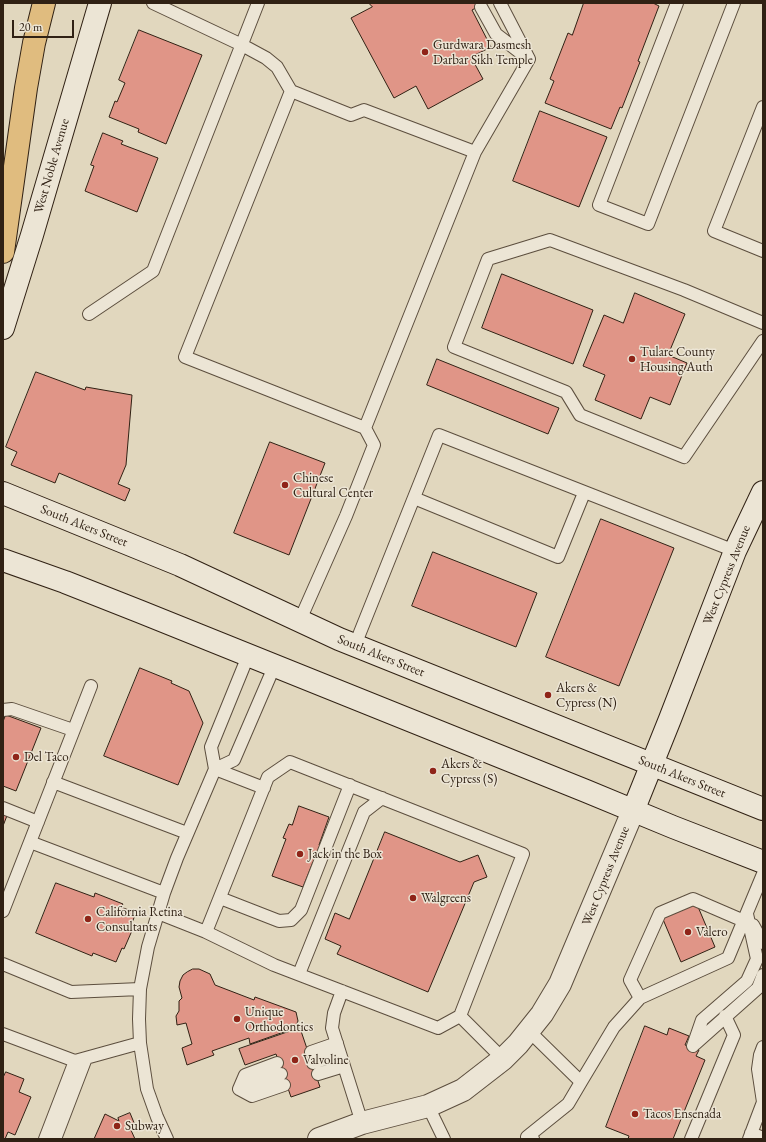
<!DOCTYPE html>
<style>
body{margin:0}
#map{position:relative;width:766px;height:1142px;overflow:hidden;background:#e1d7be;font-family:"EB Garamond",serif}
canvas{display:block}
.frame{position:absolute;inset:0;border:4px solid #302114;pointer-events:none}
.scale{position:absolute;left:12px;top:20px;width:62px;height:18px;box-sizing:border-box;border:2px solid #302114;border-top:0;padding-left:5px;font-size:12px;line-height:14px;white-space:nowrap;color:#302114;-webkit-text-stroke:3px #ece5d5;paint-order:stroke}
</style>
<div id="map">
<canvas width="766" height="1142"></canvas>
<div class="frame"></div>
<div class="scale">20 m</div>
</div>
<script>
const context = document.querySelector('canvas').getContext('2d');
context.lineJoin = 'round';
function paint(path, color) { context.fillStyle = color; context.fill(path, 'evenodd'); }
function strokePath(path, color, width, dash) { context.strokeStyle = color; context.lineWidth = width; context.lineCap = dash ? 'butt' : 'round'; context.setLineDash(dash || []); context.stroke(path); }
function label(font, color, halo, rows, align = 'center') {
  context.font = font + ' "EB Garamond",serif'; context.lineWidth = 3; context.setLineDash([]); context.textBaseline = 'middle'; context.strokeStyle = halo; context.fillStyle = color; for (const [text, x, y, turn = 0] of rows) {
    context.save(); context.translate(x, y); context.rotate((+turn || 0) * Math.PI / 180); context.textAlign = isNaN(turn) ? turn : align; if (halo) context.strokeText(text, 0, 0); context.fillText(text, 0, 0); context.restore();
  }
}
const building = new Path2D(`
 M 369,3 L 485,3 L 472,10 L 491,47 L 471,57 L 483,79 L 428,109 L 416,86 L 394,98 L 351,18 L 372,7 Z
 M 584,3 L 653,3 L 659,6 L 638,61 L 640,62 L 622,108 L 620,107 L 611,129 L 545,103 L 554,81 L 550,79 L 568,33 L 572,35 Z
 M 139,30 L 202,55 L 166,144 L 138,132 L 139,129 L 109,117 L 115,101 L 117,102 L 125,83 L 119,80 Z
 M 540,111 L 607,137 L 579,207 L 513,181 Z
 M 103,133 L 123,141 L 121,144 L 158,158 L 137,212 L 85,191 L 94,166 L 91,165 Z
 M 502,274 L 593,310 L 573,364 L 482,328 Z
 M 635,293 L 685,314 L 668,355 L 687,363 L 670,405 L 650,397 L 641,419 L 595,400 L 605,375 L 583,366 L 604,315 L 623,323 Z
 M 437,359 L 559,408 L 548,434 L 427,385 Z
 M 36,372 L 85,390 L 86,387 L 132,395 L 126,465 L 118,484 L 130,489 L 125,501 L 59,473 L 55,483 L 11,465 L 17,452 L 6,447 Z
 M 270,442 L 325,463 L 289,555 L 234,533 Z
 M 601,519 L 674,548 L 619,686 L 546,657 Z
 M 433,552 L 537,593 L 516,647 L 412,606 Z
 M 140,668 L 172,681 L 171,683 L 189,691 L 203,723 L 178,785 L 104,756 Z
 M 6,715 L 41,728 L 16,791 L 3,786 L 3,722 Z
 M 299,806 L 329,817 L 319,845 L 322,846 L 316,863 L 313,862 L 303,887 L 272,876 L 286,839 L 283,838 L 289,824 L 292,825 Z
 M 3,811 L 8,813 L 3,826 Z
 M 385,832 L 460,862 L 478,855 L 487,877 L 474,882 L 428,992 L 337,954 L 341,946 L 325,939 L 335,913 L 349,919 Z
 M 56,883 L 94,897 L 95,893 L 123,904 L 121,907 L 136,913 L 131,925 L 134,926 L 124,949 L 122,948 L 116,962 L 93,953 L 92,956 L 36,933 Z
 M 696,902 L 715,947 L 681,962 L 662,917 Z
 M 193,969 L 199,969 L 210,974 L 215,985 L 254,1000 L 255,997 L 296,1012 L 298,1021 L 295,1028 L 250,1044 L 249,1038 L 212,1051 L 214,1055 L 187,1065 L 182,1048 L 192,1044 L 186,1023 L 177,1025 L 176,1016 L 179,1011 L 179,1001 L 182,998 L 179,987 L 180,981 L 183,975 L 187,972 Z
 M 645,1026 L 667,1035 L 669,1028 L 689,1036 L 685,1045 L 699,1050 L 696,1056 L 705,1060 L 673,1139 L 628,1139 L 629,1136 L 606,1127 Z
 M 300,1028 L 320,1087 L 291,1097 L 276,1054 L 245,1065 L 239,1049 Z
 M 6,1072 L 24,1079 L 19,1092 L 31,1097 L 15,1135 L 8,1132 L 5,1139 L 3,1139 L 3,1078 Z
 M 130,1113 L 135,1125 L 130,1128 L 135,1139 L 94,1139 L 105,1114 L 119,1121 L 118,1118 Z`);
const lane = new Path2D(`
 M 153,3 L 242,45 L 266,58 L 277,67 L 291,91 L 351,115 L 364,110 L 475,152
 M 677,3 L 599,205 L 648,224 L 734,3
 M 481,7 L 496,34 L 526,57
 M 291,91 L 185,357 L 365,428
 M 763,251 L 714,231 L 763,107
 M 89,314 L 153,271 L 258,3
 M 763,323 L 684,290 L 550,240 L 488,259 L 454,347 L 566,392 L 580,415 L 684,457 L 763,341
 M 414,498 L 558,557 L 584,493
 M 300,620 L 346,516 L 374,445 L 365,428 L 475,152 L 529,59 L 500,3
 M 355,645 L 439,435 L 735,551
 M 3,710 L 12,709 L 73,730
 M 215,769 L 234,760 L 274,667
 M 215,769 L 264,788
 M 53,782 L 187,833
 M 3,808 L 38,822
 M 30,842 L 164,893
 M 220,898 L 279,921 L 291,920 L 301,910 L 350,785
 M 3,911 L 91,686
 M 158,913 L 206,932 L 268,777 L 290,762 L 523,854 L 460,1016
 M 753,925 L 763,943
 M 206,932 L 274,965 L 438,1028 L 460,1016 L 503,1059
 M 3,964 L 71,992 L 140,989
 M 299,974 L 364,812 L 382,798
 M 342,991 L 334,1013 L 332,1028 L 362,1123
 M 640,998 L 630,980 L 660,913 L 693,899 L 744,921
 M 529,1031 L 581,1082 L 614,1027 L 640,998 L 728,958 L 763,874
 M 3,1034 L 75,1061 L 140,1043
 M 695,1044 L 758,988 L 763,975
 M 693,1046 L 702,1020 L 747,981 L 757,959 L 747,914
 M 311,1052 L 337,1043
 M 313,1063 L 340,1054
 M 318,1074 L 344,1066
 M 239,1089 L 245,1075 L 277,1063
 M 239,1089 L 252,1096 L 284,1085
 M 239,1089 L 281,1074
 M 428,1106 L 444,1139
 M 751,1133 L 763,1138
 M 45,1139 L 75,1061
 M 55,1139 L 86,1058
 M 167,1139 L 157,1117 L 147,1089 L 140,1043 L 139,1019 L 140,989 L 148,947 L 164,893 L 177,858 L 215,769 L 211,747 L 248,656
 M 533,1139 L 527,1137 L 568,1104 L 581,1082
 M 691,1139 L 734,1035 L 725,1016
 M 749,1139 L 763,1102 L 758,1069 L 760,1055 L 763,1047`);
const street = new Path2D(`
 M 319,1139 L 362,1123 L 428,1106 L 463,1090 L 503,1059 L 518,1044 L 542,1014 L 560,984 L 633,811`);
const secondary = new Path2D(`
 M 3,328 L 32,235 L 100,3
 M 3,493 L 180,565 L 339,639 L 763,809
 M 3,560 L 65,582 L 141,612 L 586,791 L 673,827 L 763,862
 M 633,811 L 670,719 L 735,551 L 763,492`);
const highway = new Path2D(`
 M 3,252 L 26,88 L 34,43 L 44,3`);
const markers = [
 [425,52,4,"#8f2418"],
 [632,359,4,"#8f2418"],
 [285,485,4,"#8f2418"],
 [548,695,4,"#8f2418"],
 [16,757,4,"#8f2418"],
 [433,771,4,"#8f2418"],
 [300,854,4,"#8f2418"],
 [413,898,4,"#8f2418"],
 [88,919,4,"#8f2418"],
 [688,932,4,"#8f2418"],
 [237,1019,4,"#8f2418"],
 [295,1060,4,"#8f2418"],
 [635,1114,4,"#8f2418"],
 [117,1126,4,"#8f2418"]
];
const poiNames = [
 ["Gurdwara Dasmesh",433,45],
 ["Darbar Sikh Temple",433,60],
 ["Tulare County",640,352],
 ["Housing Auth",640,367],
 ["Chinese",293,478],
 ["Cultural Center",293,493],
 ["Akers &",556,688],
 ["Cypress (N)",556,703],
 ["Del Taco",24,757],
 ["Akers &",441,764],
 ["Cypress (S)",441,779],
 ["Jack in the Box",308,854],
 ["Walgreens",421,898],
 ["California Retina",96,912],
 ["Consultants",96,927],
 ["Valero",696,932],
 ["Unique",245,1012],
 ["Orthodontics",245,1027],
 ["Valvoline",303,1060],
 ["Tacos Ensenada",643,1114],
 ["Subway",125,1126]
];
const streetNames = [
 ["West Noble Avenue",52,166,-74],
 ["South Akers Street",84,526,22],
 ["West Cypress Avenue",727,575,-68],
 ["South Akers Street",381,656,22],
 ["South Akers Street",682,777,22],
 ["West Cypress Avenue",606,876,-68]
];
paint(building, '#e09587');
strokePath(building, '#302114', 1);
strokePath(lane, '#5c4e3e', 14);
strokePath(street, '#5c4e3e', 24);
strokePath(secondary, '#302114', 24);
strokePath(highway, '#302114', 24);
strokePath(lane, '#ece5d5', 12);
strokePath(street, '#ece5d5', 22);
strokePath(secondary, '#ece5d5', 22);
strokePath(highway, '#e0bc7f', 22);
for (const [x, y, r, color] of markers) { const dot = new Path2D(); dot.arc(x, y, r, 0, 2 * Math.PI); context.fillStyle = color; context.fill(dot); strokePath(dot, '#ece5d5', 1.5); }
label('13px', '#302114', '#ece5d5', poiNames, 'left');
label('13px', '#302114', '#ece5d5', streetNames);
</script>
